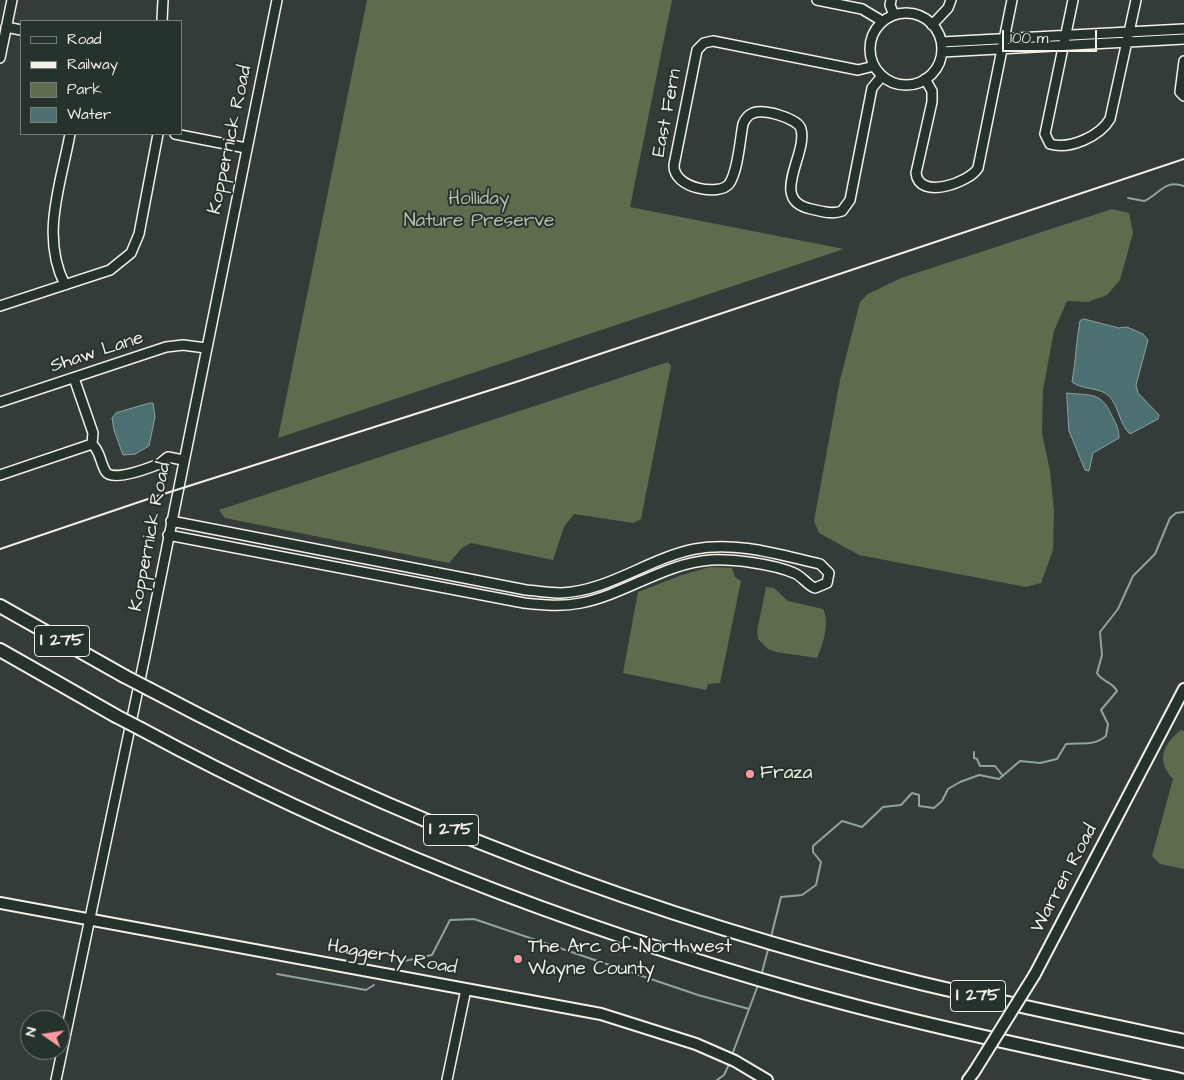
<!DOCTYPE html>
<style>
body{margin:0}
#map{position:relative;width:1184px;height:1080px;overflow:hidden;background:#333c39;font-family:"Architects Daughter",sans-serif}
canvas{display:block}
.legend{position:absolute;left:20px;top:20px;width:162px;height:115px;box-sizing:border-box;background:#26332d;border:1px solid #787f78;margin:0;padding:6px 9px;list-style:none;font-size:15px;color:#f4f1e8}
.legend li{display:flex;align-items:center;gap:10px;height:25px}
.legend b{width:25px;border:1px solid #787f78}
.north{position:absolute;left:20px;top:1010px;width:50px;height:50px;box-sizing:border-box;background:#26332d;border:1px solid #787f78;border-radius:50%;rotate:283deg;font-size:14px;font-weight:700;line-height:20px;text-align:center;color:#f4f1e8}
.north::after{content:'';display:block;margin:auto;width:18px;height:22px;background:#ff9aa2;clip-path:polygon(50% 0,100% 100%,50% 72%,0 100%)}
.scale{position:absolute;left:1002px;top:30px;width:95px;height:22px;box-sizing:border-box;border:2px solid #f4f1e8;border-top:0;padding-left:6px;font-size:15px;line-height:18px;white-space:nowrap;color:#f4f1e8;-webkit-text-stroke:4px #26332d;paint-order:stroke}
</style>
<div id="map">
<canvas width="1184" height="1080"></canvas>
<ul class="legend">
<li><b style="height:6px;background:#26332d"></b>Road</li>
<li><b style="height:6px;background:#f4f1e8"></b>Railway</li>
<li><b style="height:14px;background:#5d6c4d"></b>Park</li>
<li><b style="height:14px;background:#4c6f72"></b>Water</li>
</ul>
<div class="north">N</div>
<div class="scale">100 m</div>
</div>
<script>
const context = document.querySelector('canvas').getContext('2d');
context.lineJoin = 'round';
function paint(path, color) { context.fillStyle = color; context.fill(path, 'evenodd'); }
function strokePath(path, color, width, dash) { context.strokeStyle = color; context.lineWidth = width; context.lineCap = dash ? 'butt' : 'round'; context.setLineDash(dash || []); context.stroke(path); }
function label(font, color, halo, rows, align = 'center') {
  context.font = font + ' "Architects Daughter",sans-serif'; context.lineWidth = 4; context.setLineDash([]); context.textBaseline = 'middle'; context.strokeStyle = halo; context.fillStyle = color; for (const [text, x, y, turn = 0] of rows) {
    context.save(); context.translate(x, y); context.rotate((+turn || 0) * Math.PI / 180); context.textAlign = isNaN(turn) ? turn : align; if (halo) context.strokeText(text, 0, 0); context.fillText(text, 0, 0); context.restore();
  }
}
const green = new Path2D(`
 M 367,0 L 672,0 L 630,207 L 844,249 L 278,438 Z
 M 1112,209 L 1129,213 L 1133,233 L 1120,280 L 1107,295 L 1088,302 L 1067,301 L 1054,331 L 1043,390 L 1042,433 L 1050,471 L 1054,510 L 1053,550 L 1041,583 L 1026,587 L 859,555 L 819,533 L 814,521 L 840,380 L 860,302 L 868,294 L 901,278 Z
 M 668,362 L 671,366 L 641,519 L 633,523 L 574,514 L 564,527 L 553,560 L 471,543 L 462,548 L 449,563 L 225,518 L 219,510 Z
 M 710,567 L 732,568 L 735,577 L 741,581 L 720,683 L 708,684 L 706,690 L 623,673 L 638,592 L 682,575 Z
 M 766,587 L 774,588 L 788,601 L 823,609 C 830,622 823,645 817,658 L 776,652 L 768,649 L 758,639 L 757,631 Z
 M 1181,730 L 1184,731 L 1184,869 L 1160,864 L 1152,856 L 1173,779 C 1156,761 1162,745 1181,730 Z`);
const water = new Path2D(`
 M 1084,319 L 1119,328 L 1127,327 L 1143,334 L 1148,340 L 1136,385 L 1138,393 L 1159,415 L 1158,419 L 1130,434 C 1119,424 1119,406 1109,396 C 1100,387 1082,390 1072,382 C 1076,361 1076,341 1080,321 Z
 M 1067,393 C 1091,396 1101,391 1112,416 C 1116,423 1119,430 1119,438 L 1093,453 L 1089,471 L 1085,470 L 1069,431 Z
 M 150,403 L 153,403 L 155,417 L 149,446 L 135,454 L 123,455 L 114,430 L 112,418 L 116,413 Z`);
const stream = new Path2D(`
 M 1128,198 L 1144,201 C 1159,195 1164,179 1184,186
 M 974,752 L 974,758 L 977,759 L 980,766 L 995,766 L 1003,776
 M 771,937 L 781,897 L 802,895 L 816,885 L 821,862 L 813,852 L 813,846 L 842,821 L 862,827 L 883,807 L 901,805 L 912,793 L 919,795 L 919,806 L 934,808 L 942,801 L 948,789 L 960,782 L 979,775 L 999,779 L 1020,761 L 1040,763 L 1057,759 L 1066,744 C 1081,742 1093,747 1106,736 L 1108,724 L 1101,710 L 1117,691 C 1113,682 1102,682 1097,673 L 1102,655 L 1100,632 L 1118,609 L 1133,576 L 1155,554 L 1170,518 L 1176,513 L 1184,512
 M 400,962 L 432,955 L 450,920 L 474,919 L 698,995 L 749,1009
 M 277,974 L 366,990 L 374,985
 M 761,976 L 769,946
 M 732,1055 L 758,985
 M 717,1080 L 724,1075 L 730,1062`);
const minor = new Path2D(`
 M 817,0 L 862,9 L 882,21
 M 891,0 L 890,5 L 894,15
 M 1073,0 L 1045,134 L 1050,144 C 1070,150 1100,136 1110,119 L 1136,0
 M870 49a36 36 0 1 1 72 0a36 36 0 1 1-72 0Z
 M 162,21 L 163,0
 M 932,25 L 948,8 L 951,0
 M 6,27 L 21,30
 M 942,42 L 1184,29
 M 942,52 L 1184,39
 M 0,58 L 12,0
 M 1184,61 L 1180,92 L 1184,96
 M 874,66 L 858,70 L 713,41 L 704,43 L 697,50 L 674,165 C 673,189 720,196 729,184 C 738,172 740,139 743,124 C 745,119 748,115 753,113 C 764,109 798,118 801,129 C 808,155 768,200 811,209 C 821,211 832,215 842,211 L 850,200 L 872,88 L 882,76
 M 925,79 L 932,91 L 932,102 L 916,173 C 919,201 970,182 978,168 L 1012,0
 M 175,134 L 246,148
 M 65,285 C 40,236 61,184 70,134
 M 0,306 L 110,270 L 131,253 L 139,234 L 158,134
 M 0,402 L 166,347 L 183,345 L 206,348
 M 92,444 C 101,452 100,463 106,472 C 113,482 149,468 159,464 C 162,462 165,459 168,457 L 183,460
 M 0,475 L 92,444 L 93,433 L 74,378
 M 168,535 L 524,603 C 543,605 562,607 581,603 C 626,594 665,563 711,560 C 734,559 773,564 794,573 C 802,576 807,585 815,588 L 827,583 L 829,573 L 820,564 C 780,555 736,541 695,549 C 649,558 609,591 561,593 C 549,593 538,591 526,590 L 171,521
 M 56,1080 L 145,656 L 277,0
 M 447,1080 L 466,989`);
const major = new Path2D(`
 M 0,903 L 601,1014 L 696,1044 L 735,1061 L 767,1080
 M 1035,974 L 1184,689
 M 968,1080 L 974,1072`);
const highway = new Path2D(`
 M 0,606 L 124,676
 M 0,650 L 116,716
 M 149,689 C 392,818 653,918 920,983 C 1008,1004 1096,1022 1184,1041
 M 141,729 C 350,842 575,928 803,992 C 928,1027 1054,1052 1181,1080`);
const rail = new Path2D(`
 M 0,549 L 151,498 L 519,381 L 1184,159`);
const majorBridge = new Path2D(`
 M 974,1072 L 1035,974`);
const highwayBridge = new Path2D(`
 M 124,676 L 149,689
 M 116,716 L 141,729`);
const markers = [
 [750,774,5,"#ff9aa2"],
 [518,959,5,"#ff9aa2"]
];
const shields = [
 [62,641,55],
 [451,830,55],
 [978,996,55]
];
const shieldNames = [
 ["I 275",62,641],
 ["I 275",451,830],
 ["I 275",978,996]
];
const streetNames = [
 ["East Fern",668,113,-79],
 ["Koppernick Road",231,140,-78],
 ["Shaw Lane",97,353,-18],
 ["Koppernick Road",151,537,-79],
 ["Warren Road",1065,879,-62],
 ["Haggerty Road",392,958,10]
];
const parkNames = [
 ["Holliday",479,200],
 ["Nature Preserve",479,222]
];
const poiNames = [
 ["Fraza",760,774],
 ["The Arc of Northwest",528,948],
 ["Wayne County",528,970]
];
paint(green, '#5d6c4d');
paint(water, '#4c6f72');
strokePath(water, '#8fa3a1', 1);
strokePath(stream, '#8fa3a1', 2);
strokePath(minor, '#f4f1e8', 12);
strokePath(major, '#f4f1e8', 14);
strokePath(highway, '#f4f1e8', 16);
strokePath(minor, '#26332d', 9);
strokePath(major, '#26332d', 10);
strokePath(highway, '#26332d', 12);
strokePath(rail, '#f4f1e8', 2);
strokePath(majorBridge, '#f4f1e8', 14, []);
strokePath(highwayBridge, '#f4f1e8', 16, []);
strokePath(majorBridge, '#26332d', 10);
strokePath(highwayBridge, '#26332d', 12);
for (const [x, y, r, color] of markers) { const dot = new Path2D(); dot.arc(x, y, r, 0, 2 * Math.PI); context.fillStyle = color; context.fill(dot); strokePath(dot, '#26332d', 2); }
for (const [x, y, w] of shields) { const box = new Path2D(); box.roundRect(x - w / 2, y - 15.5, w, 31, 4); context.fillStyle = '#26332d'; context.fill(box); strokePath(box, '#f4f1e8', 1); }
label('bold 18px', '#f4f1e8', null, shieldNames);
label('19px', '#f4f1e8', '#26332d', streetNames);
label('19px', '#b8bcaa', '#26332d', parkNames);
label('19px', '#f4f1e8', '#26332d', poiNames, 'left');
</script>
